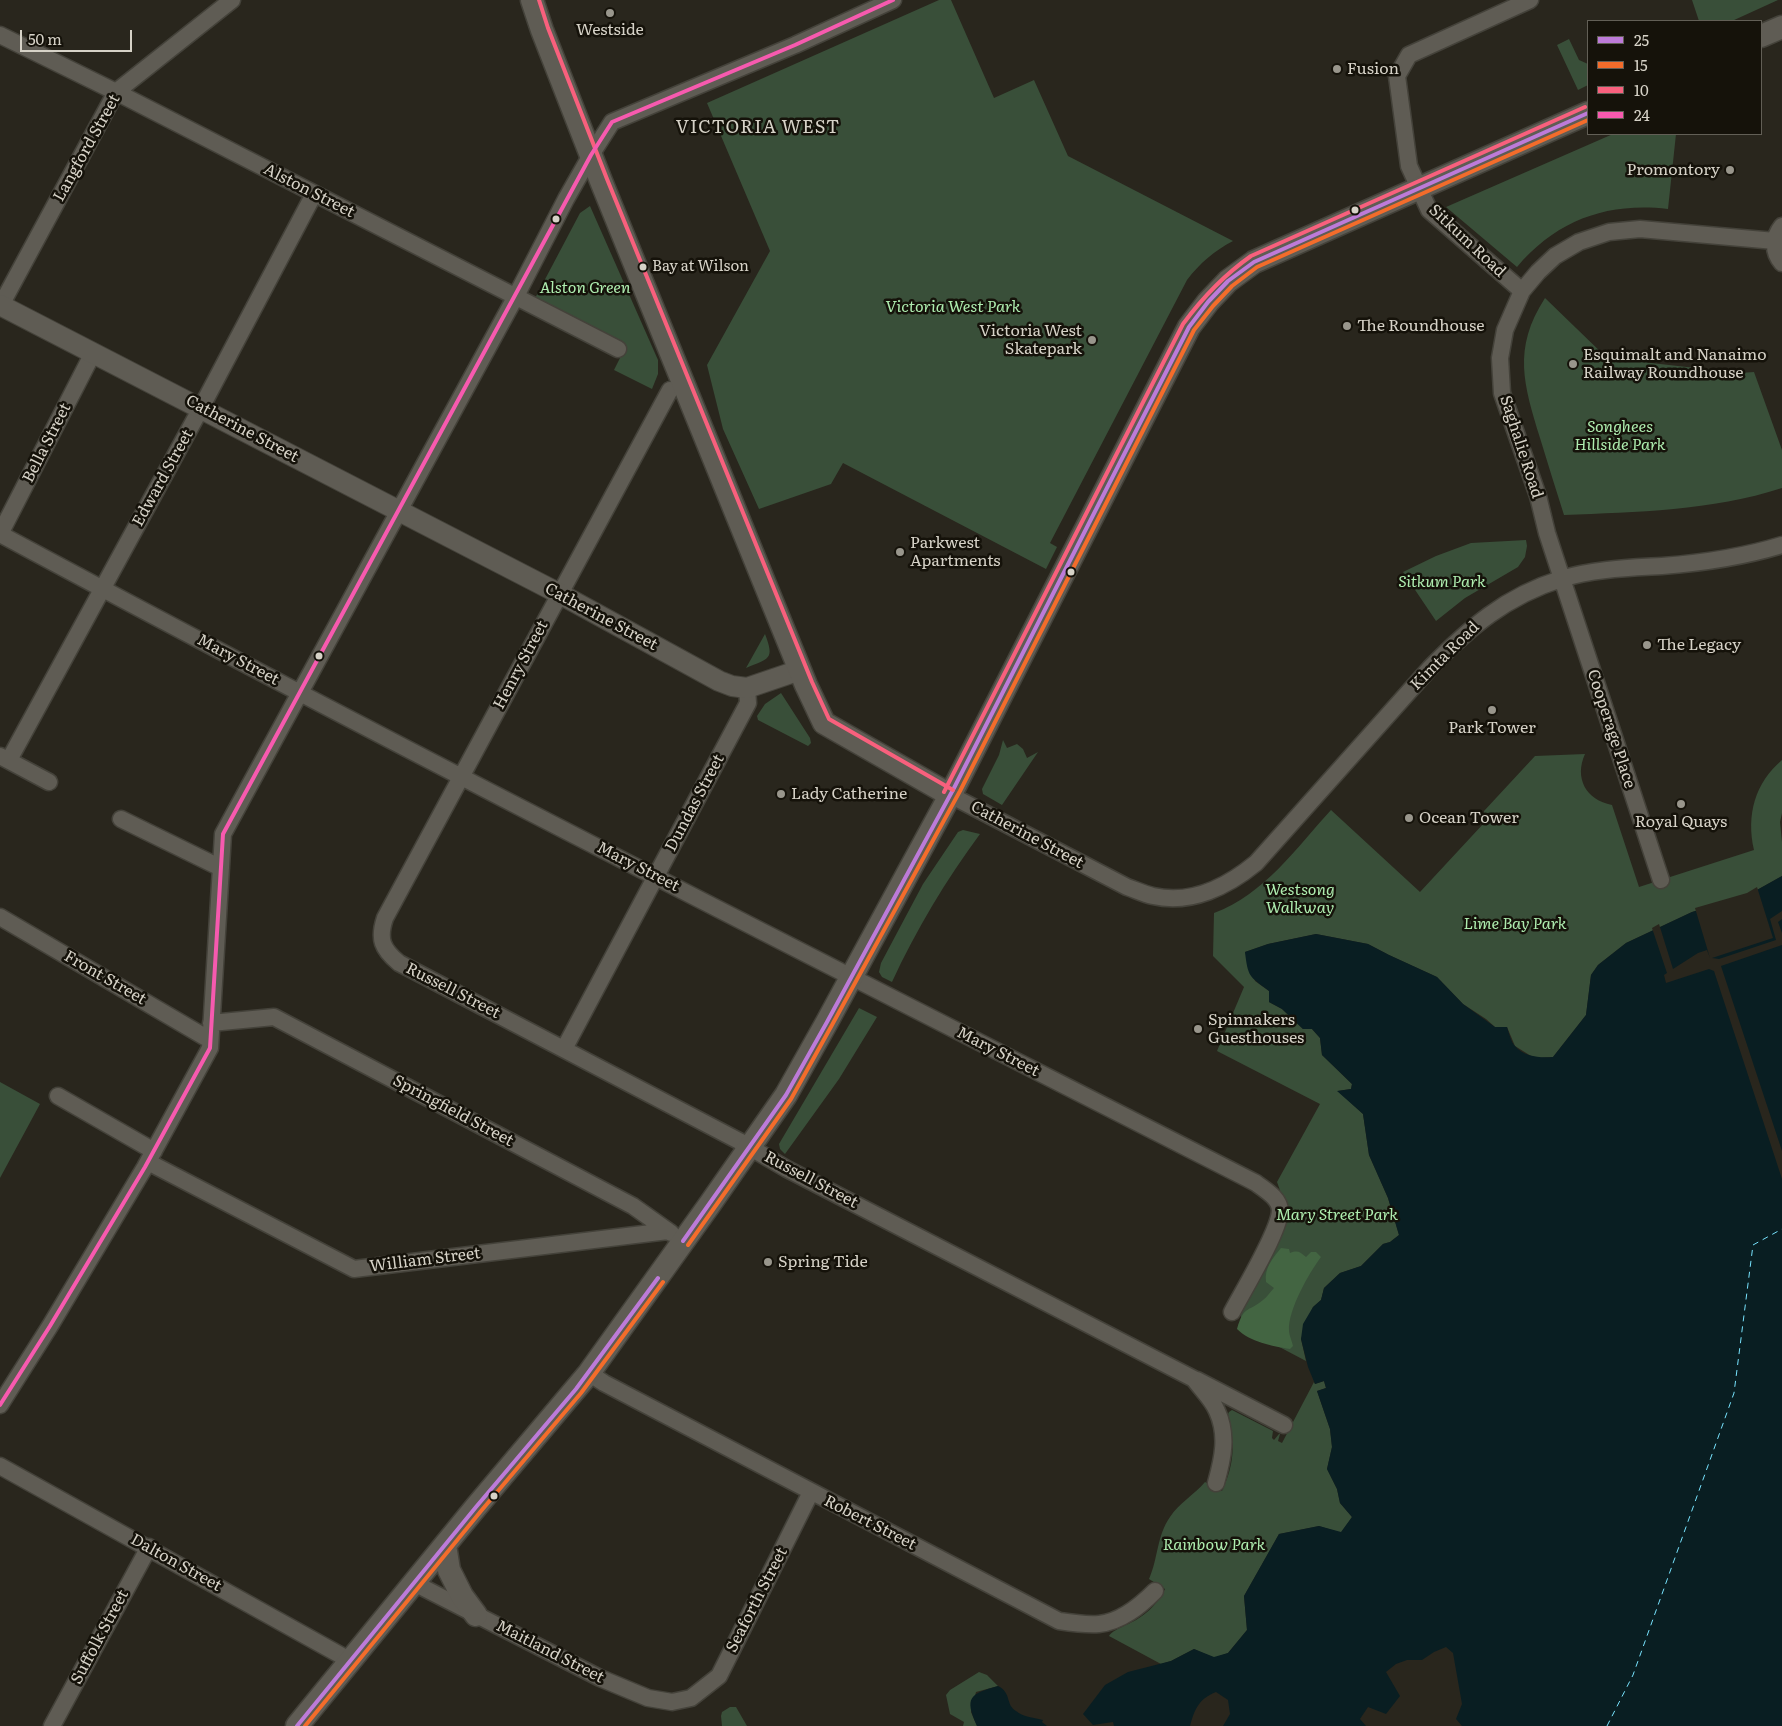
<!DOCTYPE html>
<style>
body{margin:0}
#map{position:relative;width:1782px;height:1726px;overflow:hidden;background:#29261d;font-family:Literata,serif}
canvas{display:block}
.legend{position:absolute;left:1587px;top:20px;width:175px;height:115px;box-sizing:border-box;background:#15120a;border:1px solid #625f56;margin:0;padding:6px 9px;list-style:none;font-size:15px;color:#d6d2c7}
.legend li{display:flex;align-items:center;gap:10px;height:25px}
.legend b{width:25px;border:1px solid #625f56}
.scale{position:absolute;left:20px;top:30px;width:112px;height:22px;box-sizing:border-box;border:2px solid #d6d2c7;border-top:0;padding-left:6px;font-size:15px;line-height:18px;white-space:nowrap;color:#d6d2c7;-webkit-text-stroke:4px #15120a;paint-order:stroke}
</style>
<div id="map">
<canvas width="1782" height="1726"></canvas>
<ul class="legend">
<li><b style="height:6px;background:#bd7bd9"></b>25</li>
<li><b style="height:6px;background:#f36c2b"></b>15</li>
<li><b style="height:6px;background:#f8607d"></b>10</li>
<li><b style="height:6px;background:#f75aaf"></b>24</li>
</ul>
<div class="scale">50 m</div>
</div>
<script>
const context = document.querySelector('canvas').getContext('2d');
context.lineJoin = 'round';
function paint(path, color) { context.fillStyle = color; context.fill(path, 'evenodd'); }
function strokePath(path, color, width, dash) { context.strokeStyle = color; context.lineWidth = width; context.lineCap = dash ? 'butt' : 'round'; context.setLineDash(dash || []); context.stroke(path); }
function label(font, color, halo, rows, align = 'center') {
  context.font = font + ' Literata,serif'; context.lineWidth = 5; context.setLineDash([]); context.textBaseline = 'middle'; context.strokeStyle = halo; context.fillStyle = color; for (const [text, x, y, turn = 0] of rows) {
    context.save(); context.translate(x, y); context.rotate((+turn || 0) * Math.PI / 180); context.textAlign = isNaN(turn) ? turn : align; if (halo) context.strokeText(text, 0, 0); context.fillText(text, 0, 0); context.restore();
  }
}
const green = new Path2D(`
 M 939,0 L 951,0 L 994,98 L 1034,80 L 1068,156 L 1233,241 C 1214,251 1200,263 1187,280 L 1050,543 L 1057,547 L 1046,569 L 843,463 L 831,484 L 759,509 L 723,429 L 707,365 L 770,251 L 707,103 Z
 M 1692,0 L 1778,0 L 1732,21 L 1699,21 Z
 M 1569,39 L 1579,60 L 1588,64 L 1588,85 L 1578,90 L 1557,45 Z
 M 1613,134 L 1676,134 L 1668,209 C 1607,202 1557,220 1517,267 L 1446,207 Z
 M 590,206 L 658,360 L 658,374 L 652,389 L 614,370 L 624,350 L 532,304 L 580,213 Z
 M 1545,298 L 1607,358 L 1740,373 L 1754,372 L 1782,450 L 1782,488 C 1711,511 1637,512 1564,515 C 1556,490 1548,464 1540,438 C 1524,385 1512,349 1545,298 Z
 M 1526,540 L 1527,546 L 1525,557 L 1518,567 L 1465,598 L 1436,621 L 1403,572 L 1436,556 L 1471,543 Z
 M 765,634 C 775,660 769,658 746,668 Z
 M 781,693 L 810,738 L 811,743 L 808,746 L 758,720 L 757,716 L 765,704 Z
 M 1003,740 L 1007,748 L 1017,744 L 1023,749 L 1027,758 L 1038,752 L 1002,805 L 983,794 L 982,789 L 999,755 Z
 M 1585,754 C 1574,778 1586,800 1612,805 L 1639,887 L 1754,850 C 1746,815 1755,783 1782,760 L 1782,813 L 1780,822 L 1782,842 L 1782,876 L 1748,895 L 1692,912 L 1626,943 L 1598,965 L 1591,975 L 1586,1015 L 1553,1057 L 1538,1058 L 1531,1056 L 1515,1046 L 1507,1027 L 1495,1027 L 1486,1019 L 1463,1004 L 1437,977 L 1389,955 L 1368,944 L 1316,934 L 1268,944 L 1245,952 L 1255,981 L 1269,991 L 1269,1002 L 1282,1009 L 1303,1029 L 1312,1029 L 1320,1038 L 1322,1055 L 1352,1084 L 1351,1089 L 1338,1091 L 1363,1114 L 1369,1155 L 1388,1198 L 1399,1235 L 1390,1242 L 1383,1244 L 1361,1266 L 1340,1273 L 1324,1288 L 1321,1300 L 1313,1307 L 1301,1339 L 1306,1361 L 1249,1331 L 1241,1320 L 1241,1308 L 1282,1196 L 1277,1182 L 1320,1104 L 1217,1051 L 1244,987 L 1213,956 L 1214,913 C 1265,894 1296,848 1331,810 L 1420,892 L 1484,823 L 1484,811 L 1535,756 Z
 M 963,830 L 980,834 C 946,880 916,930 892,982 L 882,977 L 879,972 L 881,963 L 923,884 L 958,832 Z
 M 859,1008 L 877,1017 L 839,1079 L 785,1154 L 780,1149 L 779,1144 Z
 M 0,1082 L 40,1104 L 0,1178 Z
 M 1324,1381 L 1326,1388 L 1317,1391 L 1330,1429 L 1332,1447 L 1327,1469 L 1337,1489 L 1340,1503 L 1352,1517 L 1341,1533 L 1319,1526 L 1279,1534 L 1244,1596 L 1247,1630 L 1228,1653 L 1214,1658 L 1194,1649 L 1171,1661 L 1161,1664 L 1109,1636 C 1113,1629 1131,1624 1139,1618 C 1150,1611 1159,1601 1165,1589 L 1149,1579 C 1158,1559 1157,1535 1170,1517 C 1179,1503 1194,1495 1205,1482 L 1222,1491 C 1235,1463 1235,1443 1228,1414 L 1229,1412 L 1232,1410 L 1273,1431 L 1272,1438 L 1274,1440 L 1279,1434 L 1280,1434 L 1278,1441 L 1282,1443 L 1314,1382 L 1315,1384 Z
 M 979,1672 L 987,1675 L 998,1686 L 976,1692 L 971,1712 L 977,1726 L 963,1726 L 964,1722 L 950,1714 L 946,1695 L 950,1690 Z
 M 730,1707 L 736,1707 L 747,1726 L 722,1726 L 721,1716 L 722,1712 Z`);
const forest = new Path2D(`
 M 1281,1248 L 1289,1249 L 1290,1253 C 1298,1250 1300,1252 1306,1257 L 1311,1252 L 1316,1252 L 1321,1257 C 1309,1273 1288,1310 1289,1330 C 1289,1335 1292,1341 1293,1346 L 1290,1349 C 1272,1346 1250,1342 1237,1329 C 1244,1305 1247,1313 1263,1300 C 1267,1297 1270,1292 1274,1288 L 1266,1282 C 1264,1268 1273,1258 1281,1248 Z`);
const water = new Path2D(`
 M 1782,876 L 1782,1726 L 1462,1726 L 1456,1719 L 1462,1704 L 1453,1653 L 1446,1647 L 1434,1652 L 1422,1660 L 1407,1660 L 1396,1664 L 1386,1672 L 1400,1696 L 1386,1714 L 1368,1707 L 1360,1719 L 1366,1726 L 1223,1726 L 1230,1714 L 1228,1700 L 1216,1692 C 1199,1699 1195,1708 1190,1726 L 1114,1726 L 1113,1722 L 1093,1725 L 1083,1714 L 1105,1685 L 1128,1672 L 1171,1661 L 1194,1649 L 1214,1657 L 1228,1653 L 1247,1630 L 1244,1596 L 1279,1534 L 1319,1526 L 1341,1532 L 1352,1517 L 1340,1503 L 1337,1489 L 1327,1469 L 1332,1447 L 1330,1429 L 1317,1391 L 1326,1388 L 1324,1381 L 1315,1384 L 1308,1367 L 1301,1339 L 1303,1324 L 1313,1307 L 1321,1300 L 1324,1288 L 1340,1273 L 1361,1266 L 1383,1244 L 1390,1242 L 1399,1235 L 1388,1198 L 1369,1155 L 1363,1114 L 1337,1091 L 1351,1089 L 1352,1084 L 1322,1055 L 1320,1038 L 1312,1029 L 1303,1029 L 1282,1009 L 1269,1002 L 1269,991 C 1249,976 1248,977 1245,952 L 1268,944 L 1316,934 L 1368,944 L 1389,955 L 1437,977 L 1463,1004 L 1495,1027 L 1507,1027 C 1509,1033 1511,1042 1515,1046 C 1524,1057 1540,1058 1553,1057 L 1586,1015 L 1591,975 L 1598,965 L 1626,943 L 1692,912 L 1748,895 Z
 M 998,1686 C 1012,1693 1005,1704 1016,1711 C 1023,1717 1035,1718 1043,1720 L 1042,1722 L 1047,1726 L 977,1726 C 964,1697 970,1694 998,1686 Z`);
const pier = new Path2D(`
 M 1757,887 L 1773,938 L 1712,958 L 1719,959 L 1776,940 L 1770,919 L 1782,911 L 1782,919 L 1778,922 L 1782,933 L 1782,945 L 1721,966 L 1782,1151 L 1782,1179 L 1714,971 L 1709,969 L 1666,983 L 1664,975 L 1667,973 L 1652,928 L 1659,924 L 1673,969 L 1698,953 L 1707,950 L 1710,958 L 1695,908 L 1747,893 Z`);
const ferry = new Path2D(`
 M 1607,1726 L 1633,1675 L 1734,1393 L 1753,1245 L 1782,1229`);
const minor = new Path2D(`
 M 0,35 L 116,92 L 618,349
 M 1782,226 C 1773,237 1772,252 1782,263
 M 1522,291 L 1429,210 L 1409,166 L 1397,76 L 1409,55 L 1530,0
 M 0,307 L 116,92 L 232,0
 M 670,390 L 385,918 C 378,939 382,949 399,963 L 739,1141 L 787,1169 L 1194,1379 C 1201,1389 1212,1399 1217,1411 C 1228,1435 1223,1458 1216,1483
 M 0,534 C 415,757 836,969 1256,1183 C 1265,1190 1280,1198 1280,1211 C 1279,1232 1243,1291 1232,1312
 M 0,534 L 93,353
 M 0,756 L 49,782
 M 9,760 L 201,408 L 314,194
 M 950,795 L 1127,887 C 1136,890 1144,894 1153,896 C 1191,905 1228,886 1256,863 L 1430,668 C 1469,628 1506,596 1561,579 C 1593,569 1628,568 1662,566 C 1702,563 1743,557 1782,545
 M 121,819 L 221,868
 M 1661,880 L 1547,533 L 1538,496 L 1502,393 L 1500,358 L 1505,330 L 1522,291 L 1538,272 L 1555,256 L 1579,242 L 1609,232 L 1640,229 L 1775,241
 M 0,917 L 210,1040
 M 211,1023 L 274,1017 L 633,1206 L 671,1233
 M 564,1049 L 748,703 L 747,688
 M 58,1096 L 154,1151
 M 148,1162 L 354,1269 L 668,1231
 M 589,1373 L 604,1383 L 1059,1621 C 1072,1623 1086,1625 1099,1624 C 1121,1622 1140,1606 1155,1591
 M 1197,1380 L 1284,1425
 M 0,1405 L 50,1326 L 145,1167 L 210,1048 L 223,834 L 516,296 L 566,199 L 591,155 L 612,122 L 795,45 L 893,0
 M 0,1466 L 351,1661
 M 414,1583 L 600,1678 L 648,1698 L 672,1702 L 691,1698 L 719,1676 L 811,1492
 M 52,1726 L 149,1547`);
const tertiary = new Path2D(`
 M 0,305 L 560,594 L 719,681 L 732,686 L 747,688 L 800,670`);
const secondary = new Path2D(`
 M 532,0 L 542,30 L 601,181 L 806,685 L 824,723 L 950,795
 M 1761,36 L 1782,27
 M 445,1545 L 449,1570 L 462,1596 L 476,1615
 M 297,1726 L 476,1507 L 589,1373 L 710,1204 L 786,1095 L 827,1022 L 954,788 L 1189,327 L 1208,302 L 1228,281 L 1254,262 L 1588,113`);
const bus1 = new Path2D(`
 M 683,1241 L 786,1095 L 827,1022 L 954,788 L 1189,327 L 1208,302 L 1228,281 L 1254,262 L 1588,113
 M 297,1726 L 476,1507 L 576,1389 L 658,1278`);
const bus2 = new Path2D(`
 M 688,1245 L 791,1099 L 832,1025 L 960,791 L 1194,330 L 1213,306 L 1232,286 L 1257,267 L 1588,120
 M 305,1726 L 481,1511 L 581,1393 L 663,1282`);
const bus3 = new Path2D(`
 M 539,0 L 548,28 L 607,179 L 812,682 L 829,719 L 953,790
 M 944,792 L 1183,324 C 1203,297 1224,275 1251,256 L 1585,107`);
const bus4 = new Path2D(`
 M 0,1405 L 50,1326 L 145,1167 L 210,1048 L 223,834 L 591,155 L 612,122 L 795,45 L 893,0`);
const markers = [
 [610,13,5,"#99968c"],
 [1337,69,5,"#99968c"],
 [1730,170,5,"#99968c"],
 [1355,210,4.5,"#d6d2c7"],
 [556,219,4.5,"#d6d2c7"],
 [643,267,4.5,"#d6d2c7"],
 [1347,326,5,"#99968c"],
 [1092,340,5,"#99968c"],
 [1573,364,5,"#99968c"],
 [900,552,5,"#99968c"],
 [1071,572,4.5,"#d6d2c7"],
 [1647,645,5,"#99968c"],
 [319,656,4.5,"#d6d2c7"],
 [1492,710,5,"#99968c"],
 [781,794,5,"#99968c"],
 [1681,804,5,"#99968c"],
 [1409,818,5,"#99968c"],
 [1198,1029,5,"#99968c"],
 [768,1262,5,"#99968c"],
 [494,1496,4.5,"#d6d2c7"]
];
const busNames = [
 ["Bay at Wilson",652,267]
];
const poiNames = [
 ["Westside",610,30,"center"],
 ["Fusion",1347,69],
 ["Promontory",1720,170,"right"],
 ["The Roundhouse",1357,326],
 ["Victoria West",1082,331,"right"],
 ["Skatepark",1082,349,"right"],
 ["Esquimalt and Nanaimo",1583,355],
 ["Railway Roundhouse",1583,373],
 ["Parkwest",910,543],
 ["Apartments",910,561],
 ["The Legacy",1657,645],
 ["Park Tower",1492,728,"center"],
 ["Lady Catherine",791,794],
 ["Ocean Tower",1419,818],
 ["Royal Quays",1681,822,"center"],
 ["Spinnakers",1208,1020],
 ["Guesthouses",1208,1038],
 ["Spring Tide",778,1262]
];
const streetNames = [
 ["Langford Street",87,148,-61],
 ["Alston Street",309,191,27],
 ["Sitkum Road",1467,241,43],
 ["Catherine Street",242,429,28],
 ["Bella Street",47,443,-63],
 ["Saghalie Road",1521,447,72],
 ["Edward Street",163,478,-61],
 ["Catherine Street",601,617,28],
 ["Kimta Road",1445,656,-45],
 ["Mary Street",238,660,28],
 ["Henry Street",521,665,-62],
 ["Cooperage Place",1611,729,72],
 ["Dundas Street",695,803,-62],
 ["Catherine Street",1027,835,28],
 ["Mary Street",638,867,27],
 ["Front Street",105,978,30],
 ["Russell Street",453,991,27],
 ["Mary Street",998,1052,27],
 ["Springfield Street",453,1111,28],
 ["Russell Street",811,1180,28],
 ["William Street",425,1260,-7],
 ["Robert Street",870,1523,27],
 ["Dalton Street",176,1563,29],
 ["Seaforth Street",757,1600,-63],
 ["Suffolk Street",100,1637,-62],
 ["Maitland Street",550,1652,27]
];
const parkNames = [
 ["Alston Green",585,288],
 ["Victoria West Park",953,307],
 ["Songhees",1620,427],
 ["Hillside Park",1620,445],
 ["Sitkum Park",1442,582],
 ["Westsong",1300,890],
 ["Walkway",1300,908],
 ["Lime Bay Park",1515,924],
 ["Mary Street Park",1337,1215],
 ["Rainbow Park",1214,1545]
];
const neighbourhoodNames = [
 ["VICTORIA WEST",758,128]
];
paint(green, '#394f39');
paint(forest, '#436542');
paint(water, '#091e22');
paint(pier, '#29261d');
strokePath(ferry, '#77e3fe', 1, [6, 5]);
strokePath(minor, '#44423a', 19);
strokePath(tertiary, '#44423a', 22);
strokePath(secondary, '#44423a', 25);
strokePath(minor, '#5f5c54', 16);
strokePath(tertiary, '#5f5c54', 20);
strokePath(secondary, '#5f5c54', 22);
strokePath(bus1, '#bd7bd9', 4);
strokePath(bus2, '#f36c2b', 4);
strokePath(bus3, '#f8607d', 4);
strokePath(bus4, '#f75aaf', 4);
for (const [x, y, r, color] of markers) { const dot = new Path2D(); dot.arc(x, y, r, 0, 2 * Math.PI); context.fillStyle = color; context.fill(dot); strokePath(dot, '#15120a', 2); }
label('15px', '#d6d2c7', '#15120a', busNames, 'left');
label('16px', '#d6d2c7', '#15120a', poiNames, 'left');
label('16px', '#d6d2c7', '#15120a', streetNames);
label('italic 16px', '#aeedaf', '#15120a', parkNames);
context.letterSpacing = '1px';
label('18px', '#d6d2c7', '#15120a', neighbourhoodNames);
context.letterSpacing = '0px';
</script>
